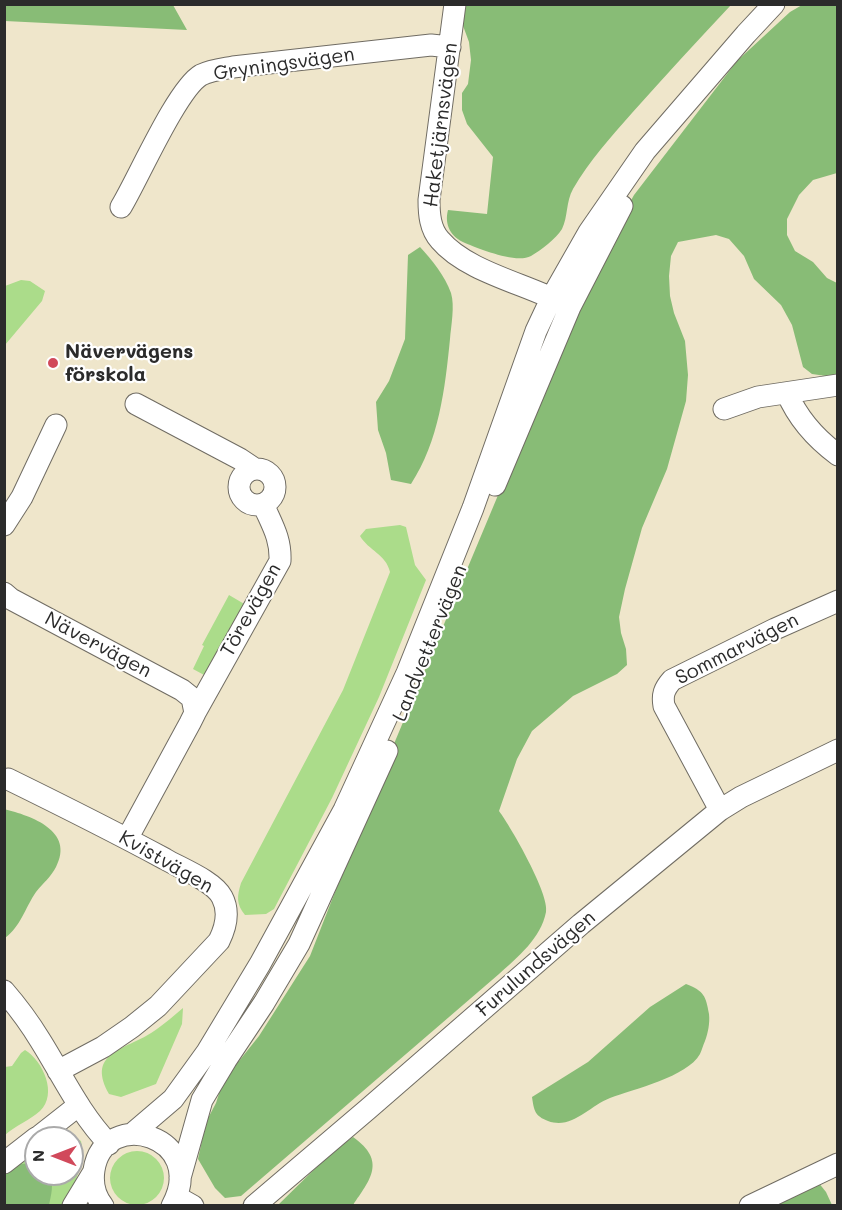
<!DOCTYPE html>
<meta charset="utf-8">
<style>
body{margin:0}
#map{position:relative;width:842px;height:1210px;overflow:hidden;background:#efe6cb;font-family:Mali,sans-serif}
canvas{display:block}
.frame{position:absolute;inset:0;border:6px solid #2b2b2b;pointer-events:none}
.north{position:absolute;left:24px;top:1126px;width:60px;height:60px;box-sizing:border-box;background:#fff;border:2px solid #aaa;border-radius:50%;rotate:270deg;font-size:16px;font-weight:700;line-height:24px;text-align:center;color:#2b2b2b}
.north::after{content:'';display:block;margin:auto;width:21px;height:27px;background:#d1495b;clip-path:polygon(50% 0,100% 100%,50% 72%,0 100%)}
</style>
<div id="map">
<canvas width="842" height="1210"></canvas>
<div class="frame"></div>
<div class="north">N</div>
</div>
<script>
const context = document.querySelector('canvas').getContext('2d');
context.lineJoin = 'round';
function paint(path, color) { context.fillStyle = color; context.fill(path, 'evenodd'); }
function strokePath(path, color, width, dash) { context.strokeStyle = color; context.lineWidth = width; context.lineCap = dash ? 'butt' : 'round'; context.setLineDash(dash || []); context.stroke(path); }
function label(font, color, halo, rows, align = 'center') {
  context.font = font + ' Mali,sans-serif'; context.lineWidth = 4.5; context.setLineDash([]); context.textBaseline = 'middle'; context.strokeStyle = halo; context.fillStyle = color; for (const [text, x, y, turn = 0] of rows) {
    context.save(); context.translate(x, y); context.rotate((+turn || 0) * Math.PI / 180); context.textAlign = isNaN(turn) ? turn : align; if (halo) context.strokeText(text, 0, 0); context.fillText(text, 0, 0); context.restore();
  }
}
const green = new Path2D(`
 M 21,280 L 30,281 L 45,291 L 42,301 L 5,345 L 5,286 Z
 M 400,525 L 406,527 L 415,565 L 426,580 L 379,697 L 332,798 L 274,909 L 266,914 L 245,915 C 236,904 237,896 241,883 L 343,690 L 390,572 C 386,554 369,551 360,536 L 366,529 Z
 M 229,595 L 246,605 L 206,676 L 193,669 L 204,646 L 202,645 Z
 M 183,1008 L 182,1024 L 156,1084 L 121,1097 L 109,1094 C 88,1056 118,1051 146,1036 C 160,1028 171,1018 183,1008 Z
 M 25,1050 C 43,1061 58,1094 40,1111 C 30,1120 15,1126 5,1135 L 5,1067 L 12,1066 L 21,1053 Z
 M 58,1133 L 70,1134 L 81,1141 C 86,1162 74,1188 62,1205 L 5,1205 L 4,1176 L 36,1150 L 36,1174 L 72,1174 L 72,1138 L 49,1138 Z
 M110 1178a27 27 0 1 1 54 0a27 27 0 1 1-54 0Z`);
const forest = new Path2D(`
 M 4,5 L 173,5 L 187,30 L 5,21 Z
 M 466,5 L 731,5 C 698,40 665,76 632,113 C 611,137 589,161 573,189 C 566,201 568,217 562,229 C 556,239 541,250 531,256 C 516,264 480,249 465,243 C 451,237 444,225 448,210 L 487,214 L 493,157 L 467,124 L 462,110 L 462,93 L 468,84 L 471,60 L 469,42 L 462,23 Z
 M 802,5 L 837,5 L 837,173 L 813,180 L 799,195 L 787,219 L 787,235 L 795,251 L 813,262 L 827,278 L 837,283 L 837,376 L 833,377 L 812,374 L 803,367 L 792,325 L 781,305 L 754,279 L 744,256 L 729,239 L 716,235 L 678,242 L 671,256 L 669,276 L 670,296 L 674,313 L 685,341 L 688,375 L 686,401 L 667,469 L 642,528 L 625,589 L 619,617 L 621,633 L 626,649 L 627,665 L 617,674 L 573,696 L 532,731 L 517,759 L 499,811 C 511,827 550,895 546,912 C 541,938 518,957 499,974 L 241,1196 L 225,1198 L 215,1188 L 198,1159 L 206,1122 L 216,1103 L 223,1081 L 259,1036 L 310,956 L 378,782 L 591,273 L 634,195 L 737,61 L 790,12 Z
 M 420,247 C 432,260 445,276 451,293 C 455,306 451,326 450,339 C 445,389 439,441 411,484 L 391,480 L 386,453 L 378,430 L 376,402 L 389,381 L 405,339 L 408,255 Z
 M 4,809 C 32,816 75,831 56,867 C 51,877 43,883 36,892 C 25,908 21,926 5,938 Z
 M 686,984 C 704,991 706,996 709,1014 C 710,1023 708,1033 705,1041 C 703,1045 702,1050 700,1054 C 687,1077 634,1089 610,1098 C 589,1106 572,1130 548,1121 C 535,1116 534,1111 532,1097 L 588,1062 L 650,1007 Z
 M 353,1137 C 387,1161 370,1180 353,1205 L 277,1206 L 332,1152 Z
 M 30,1163 L 36,1164 L 36,1174 L 50,1174 C 54,1185 51,1195 49,1205 L 5,1206 L 5,1175 L 15,1165 Z
 M 818,1182 L 826,1192 L 832,1205 L 768,1205 Z`);
const minor = new Path2D(`
 M 455,4 L 429,200 C 429,214 430,229 440,240 C 467,272 527,284 564,304
 M 121,207 C 138,179 177,89 201,75 C 211,70 222,69 233,67 L 431,45 L 450,47
 M 787,393 C 798,419 815,438 838,455
 M 136,404 L 240,459 L 255,469
 M 724,409 L 758,397 L 838,385
 M239 487a18 18 0 1 1 36 0a18 18 0 1 1-36 0Z
 M 495,485 L 570,307 L 622,206
 M 4,525 L 22,497 L 56,425
 M 4,593 L 11,599 L 182,690 L 192,698 L 195,713 L 190,723 L 127,839
 M 195,713 L 280,561 C 281,538 272,525 263,504
 M 8,779 C 61,805 113,831 165,859 C 180,868 214,881 222,897 C 230,912 226,927 219,941 L 158,1006 L 132,1027 L 103,1047 L 58,1071
 M 720,810 L 664,706 C 662,695 664,689 672,680 L 775,629 L 838,601
 M 4,991 C 17,1006 29,1022 40,1040 C 62,1075 80,1114 109,1144
 M 132,1134 L 173,1099 L 207,1052 L 260,964 L 344,810 L 407,673 L 473,508 L 536,331 L 552,297 L 589,232 L 645,151 L 746,34 L 774,4
 M 37,1138 L 79,1105
 M 4,1163 L 36,1138
 M 180,1178 L 202,1100 L 226,1060 L 264,1003 L 299,944 L 387,751
 M 177,1197 L 193,1206
 M 73,1206 L 93,1173
 M 103,1206 C 95,1196 92,1183 94,1170 C 104,1105 210,1136 172,1206
 M 254,1206 L 368,1109 L 581,924 L 720,810 L 741,797 L 838,750
 M 750,1206 L 838,1164`);
const markers = [
 [53,363,6,"#d1495b"]
];
const streetNames = [
 ["Gryningsvägen",284,64,-8],
 ["Haketjärnsvägen",441,125,-83],
 ["Törevägen",251,610,-61],
 ["Landvettervägen",430,643,-68],
 ["Nävervägen",98,645,28],
 ["Sommarvägen",737,649,-27],
 ["Kvistvägen",166,862,30],
 ["Furulundsvägen",536,964,-41]
];
const poiNames = [
 ["Nävervägens",65,352],
 ["förskola",65,375]
];
paint(green, '#abdc8a');
paint(forest, '#88bc76');
strokePath(minor, '#706c63', 23);
strokePath(minor, '#fff', 21);
for (const [x, y, r, color] of markers) { const dot = new Path2D(); dot.arc(x, y, r, 0, 2 * Math.PI); context.fillStyle = color; context.fill(dot); strokePath(dot, '#fff', 2); }
label('20px', '#2b2b2b', '#fff', streetNames);
label('bold 20px', '#2b2b2b', '#fff', poiNames, 'left');
</script>
